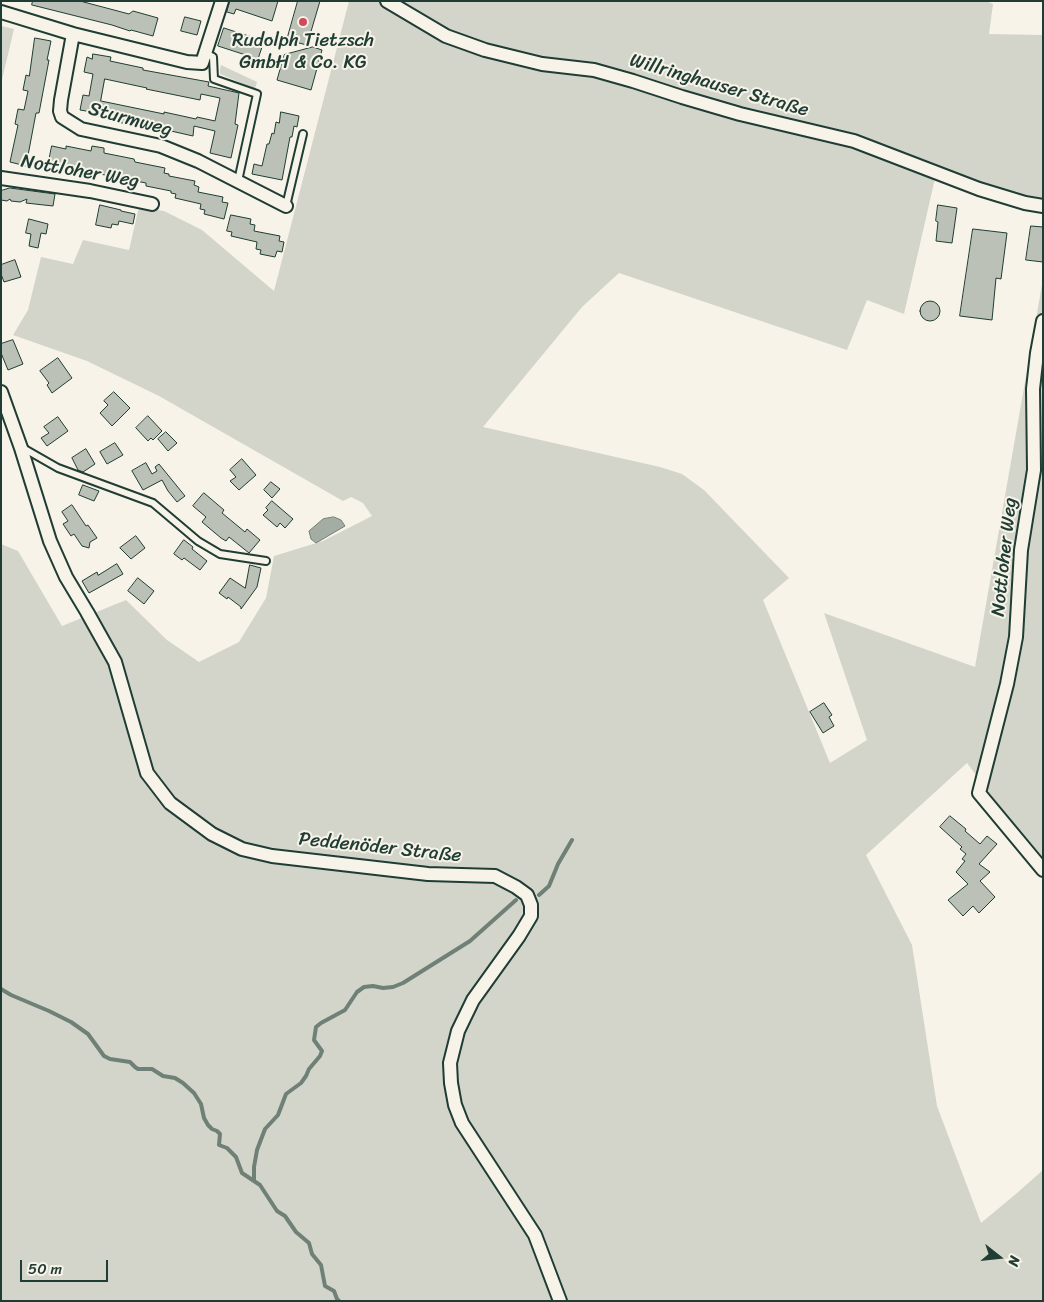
<!DOCTYPE html>
<meta charset="utf-8">
<style>
body{margin:0}
#map{position:relative;width:1044px;height:1302px;overflow:hidden;background:#f7f3e8;font-family:Sriracha,sans-serif}
canvas{display:block}
.frame{position:absolute;inset:0;border:2px solid #1f3d34;pointer-events:none}
.north{position:absolute;left:974px;top:1232px;width:50px;height:50px;-webkit-text-stroke:4px #f7f3e8;paint-order:stroke;rotate:106deg;font-size:14px;font-weight:700;line-height:20px;text-align:center;color:#1f3d34}
.north::after{content:'';display:block;margin:auto;width:18px;height:22px;background:#1f3d34;clip-path:polygon(50% 0,100% 100%,50% 72%,0 100%)}
.scale{position:absolute;left:20px;top:1260px;width:88px;height:22px;box-sizing:border-box;border:2px solid #1f3d34;border-top:0;padding-left:6px;font-size:15px;line-height:18px;white-space:nowrap;color:#1f3d34;-webkit-text-stroke:4px #f7f3e8;paint-order:stroke}
</style>
<div id="map">
<canvas width="1044" height="1302"></canvas>
<div class="frame"></div>
<div class="north">N</div>
<div class="scale">50 m</div>
</div>
<script>
const context = document.querySelector('canvas').getContext('2d');
context.lineJoin = 'round';
function paint(path, color) { context.fillStyle = color; context.fill(path, 'evenodd'); }
function strokePath(path, color, width, dash) { context.strokeStyle = color; context.lineWidth = width; context.lineCap = dash ? 'butt' : 'round'; context.setLineDash(dash || []); context.stroke(path); }
function label(font, color, halo, rows, align = 'center') {
  context.font = font + ' Sriracha,sans-serif'; context.lineWidth = 4; context.setLineDash([]); context.textBaseline = 'middle'; context.strokeStyle = halo; context.fillStyle = color; for (const [text, x, y, turn = 0] of rows) {
    context.save(); context.translate(x, y); context.rotate((+turn || 0) * Math.PI / 180); context.textAlign = isNaN(turn) ? turn : align; if (halo) context.strokeText(text, 0, 0); context.fillText(text, 0, 0); context.restore();
  }
}
const green = new Path2D(`
 M 349,1 L 986,1 L 993,4 L 989,34 L 1043,35 L 1043,213 L 936,174 L 904,314 L 867,300 L 847,350 L 619,273 L 582,307 L 483,427 L 660,467 L 682,474 L 704,490 L 789,578 L 763,600 L 830,763 L 867,740 L 824,613 L 975,667 L 1043,279 L 1043,865 L 967,763 L 866,855 L 912,945 L 937,1106 L 981,1223 L 1017,1193 L 1043,1170 L 1043,1301 L 1,1301 L 1,544 L 18,551 L 62,626 L 126,600 L 167,640 L 199,662 L 239,642 L 266,598 L 274,556 L 323,541 L 372,516 L 363,503 L 351,497 L 343,501 L 159,396 L 87,361 L 13,335 L 28,310 L 41,257 L 73,264 L 83,240 L 129,250 L 139,207 L 164,211 L 202,230 L 274,291 Z
 M 1,26 L 14,29 L 1,84 Z
 M 221,65 L 257,82 L 255,89 L 220,74 L 220,69 Z`);
const water = new Path2D(`
 M 334,517 L 341,520 L 345,526 L 316,543 L 311,539 L 309,531 L 323,519 Z`);
const stream = new Path2D(`
 M 539,895 L 549,886 L 558,864 L 572,840
 M 1,989 L 11,995 L 49,1011 L 71,1022 L 88,1034 L 104,1056 L 110,1059 L 130,1062 L 135,1067 L 138,1069 L 152,1069 L 163,1076 L 175,1078 L 183,1083 L 194,1093 L 201,1104 L 204,1118 L 208,1125 L 212,1129 L 217,1131 L 220,1134 L 219,1145 L 227,1148 L 236,1157 L 242,1173 L 260,1185 L 277,1211 L 285,1216 L 296,1232 L 309,1243 L 312,1254 L 321,1265 L 325,1286 L 334,1291 L 337,1299 L 339,1301
 M 254,1181 L 254,1167 L 257,1150 L 265,1129 L 278,1115 L 286,1094 L 301,1083 L 306,1076 L 309,1069 L 320,1056 L 322,1051 L 314,1040 L 316,1027 L 321,1023 L 345,1010 L 357,992 L 364,987 L 373,986 L 383,988 L 393,987 L 403,983 L 470,941 L 516,900`);
const building = new Path2D(`
 M 33,1 L 80,1 L 129,14 L 133,11 L 158,18 L 153,36 L 131,30 L 130,31 L 112,25 L 32,5 Z
 M 230,1 L 278,1 L 272,21 L 236,9 L 234,14 L 227,12 Z
 M 298,1 L 320,1 L 307,45 L 287,40 Z
 M 185,17 L 201,21 L 197,35 L 181,31 Z
 M 224,28 L 264,41 L 258,59 L 218,46 Z
 M 35,38 L 51,41 L 47,60 L 49,60 L 39,113 L 36,113 L 26,166 L 10,162 L 18,125 L 15,124 L 18,109 L 24,110 L 28,91 L 23,90 L 26,75 L 29,76 Z
 M 313,47 L 322,50 L 311,90 L 277,80 L 284,55 Z
 M 93,54 L 111,57 L 110,61 L 143,68 L 143,70 L 209,82 L 208,86 L 239,93 L 235,124 L 238,125 L 231,158 L 210,153 L 215,131 L 194,126 L 193,136 L 171,131 L 171,133 L 108,120 L 108,118 L 98,116 L 98,113 L 80,110 L 83,95 L 89,96 L 93,74 L 84,72 L 87,57 L 92,59 ZM 105,79 L 147,88 L 146,89 L 200,100 L 201,94 L 220,98 L 215,121 L 197,117 L 196,119 L 164,112 L 164,114 L 101,101 Z
 M 281,112 L 299,116 L 297,127 L 294,126 L 292,137 L 290,137 L 282,180 L 252,174 L 254,164 L 262,166 L 267,144 L 269,144 L 272,133 L 274,134 L 276,122 L 279,123 Z
 M 52,146 L 66,149 L 66,146 L 91,151 L 92,146 L 104,148 L 104,153 L 134,159 L 135,162 L 165,168 L 164,173 L 169,174 L 169,176 L 195,181 L 194,185 L 199,187 L 198,192 L 223,197 L 222,202 L 228,203 L 224,219 L 204,214 L 205,210 L 200,209 L 201,204 L 175,198 L 176,194 L 171,193 L 171,191 L 146,186 L 146,183 L 69,168 L 69,171 L 48,166 Z
 M 10,188 L 55,194 L 53,206 L 26,203 L 27,199 L 20,202 L 11,201 L 10,199 L 7,201 L 1,200 L 1,191 Z
 M 100,205 L 121,210 L 121,211 L 135,214 L 133,224 L 119,221 L 118,225 L 112,224 L 111,228 L 96,225 Z
 M 938,205 L 957,208 L 952,243 L 936,241 L 938,222 L 936,221 Z
 M 231,215 L 251,219 L 250,224 L 255,225 L 254,231 L 280,236 L 279,241 L 284,242 L 282,252 L 277,251 L 275,257 L 260,254 L 261,250 L 256,249 L 257,242 L 231,236 L 232,232 L 227,231 Z
 M 29,219 L 48,224 L 46,234 L 41,233 L 38,248 L 29,246 L 31,234 L 26,233 Z
 M 1031,226 L 1043,227 L 1043,262 L 1026,260 Z
 M 973,229 L 1007,233 L 1001,279 L 996,278 L 992,320 L 960,316 Z
 M 15,260 L 21,277 L 4,282 L 1,274 L 1,265 Z
 M920 311a10 10 0 1 1 20 0a10 10 0 1 1-20 0Z
 M 13,340 L 23,364 L 8,370 L 1,353 L 1,344 Z
 M 58,358 L 72,378 L 52,393 L 47,385 L 49,383 L 40,371 Z
 M 114,392 L 130,408 L 112,426 L 100,413 L 108,405 L 104,401 Z
 M 148,416 L 162,431 L 153,440 L 151,438 L 148,441 L 136,428 Z
 M 58,417 L 68,431 L 47,446 L 41,438 L 49,433 L 44,427 Z
 M 166,432 L 177,443 L 168,451 L 158,439 Z
 M 115,443 L 123,455 L 107,464 L 100,452 Z
 M 86,449 L 95,464 L 83,472 L 78,470 L 72,458 Z
 M 242,459 L 256,475 L 239,490 L 230,481 L 236,477 L 230,470 Z
 M 146,463 L 152,474 L 157,471 L 155,467 L 159,464 L 185,496 L 177,502 L 168,491 L 162,480 L 143,490 L 132,471 Z
 M 271,482 L 280,489 L 272,498 L 264,490 Z
 M 83,485 L 99,491 L 94,501 L 79,495 Z
 M 204,493 L 224,510 L 222,513 L 245,532 L 247,529 L 260,540 L 249,553 L 229,537 L 226,541 L 221,538 L 202,522 L 206,517 L 193,506 Z
 M 272,501 L 293,519 L 285,528 L 280,523 L 277,527 L 263,515 L 268,510 L 266,508 Z
 M 72,505 L 86,526 L 88,525 L 97,538 L 90,542 L 89,548 L 82,546 L 74,534 L 71,536 L 63,524 L 68,521 L 62,512 Z
 M 136,536 L 145,548 L 131,559 L 120,548 Z
 M 184,540 L 193,547 L 192,549 L 207,561 L 200,570 L 184,558 L 182,560 L 174,554 Z
 M 117,564 L 123,574 L 89,593 L 82,581 L 97,572 L 98,575 Z
 M 250,565 L 261,568 L 257,587 L 241,609 L 241,607 L 228,597 L 227,599 L 219,593 L 230,578 L 245,588 Z
 M 138,578 L 154,591 L 144,604 L 128,591 Z
 M 824,703 L 832,715 L 829,717 L 834,726 L 823,733 L 810,712 Z
 M 950,816 L 966,829 L 965,831 L 980,844 L 987,836 L 997,844 L 979,864 L 990,872 L 980,881 L 995,897 L 979,913 L 973,906 L 963,916 L 948,900 L 968,884 L 956,872 L 965,861 L 962,859 L 966,854 L 960,849 L 962,847 L 940,827 Z`);
const service = new Path2D(`
 M 205,53 L 213,57 L 214,79 L 257,94 L 238,181
 M 286,206 L 303,134
 M 23,448 L 58,468 L 153,503 L 198,541 L 220,554 L 266,561`);
const minor = new Path2D(`
 M 387,1 L 446,36 L 485,50 L 542,64 L 594,70 L 633,81 L 682,97 L 740,114 L 854,141 L 979,189 L 1025,203 L 1043,206
 M 1,12 L 73,34 L 187,62 L 202,63 L 222,1
 M 73,34 L 61,100 L 60,111 L 62,117 L 81,129 L 161,146 L 198,161 L 286,206
 M 1,178 L 90,191 L 152,204
 M 1043,321 L 1037,353 L 1033,389 L 1034,470 L 1021,550 L 1016,637 L 1007,684 L 979,793 L 1043,870
 M 1,392 L 21,448 L 50,541 L 66,577 L 87,612 L 115,662 L 147,773 L 170,803 L 212,834 L 242,849 L 272,856 L 428,874 L 495,876 L 516,887 L 527,895 L 531,905 L 531,916 L 519,936 L 473,1000 L 458,1031 L 450,1063 L 451,1083 L 455,1105 L 462,1123 L 535,1235 L 560,1301`);
const markers = [
 [303,22,5,"#d1495b"]
];
const poiNames = [
 ["Rudolph Tietzsch",303,41],
 ["GmbH & Co. KG",303,63]
];
const streetNames = [
 ["Willringhauser Straße",719,86,16],
 ["Sturmweg",130,120,15],
 ["Nottloher Weg",80,172,10],
 ["Nottloher Weg",1005,557,-84],
 ["Peddenöder Straße",380,848,6]
];
paint(green, '#d3d5ca');
paint(water, '#a4ada3');
strokePath(water, '#6f8077', 1);
strokePath(stream, '#6f8077', 4);
paint(building, '#bbc1b6');
strokePath(building, '#1f3d34', 1);
strokePath(service, '#1f3d34', 10);
strokePath(minor, '#1f3d34', 16);
strokePath(service, '#f7f3e8', 6);
strokePath(minor, '#f7f3e8', 12);
for (const [x, y, r, color] of markers) { const dot = new Path2D(); dot.arc(x, y, r, 0, 2 * Math.PI); context.fillStyle = color; context.fill(dot); strokePath(dot, '#f7f3e8', 2); }
label('19px', '#1f3d34', '#f7f3e8', poiNames);
label('19px', '#1f3d34', '#f7f3e8', streetNames);
</script>
